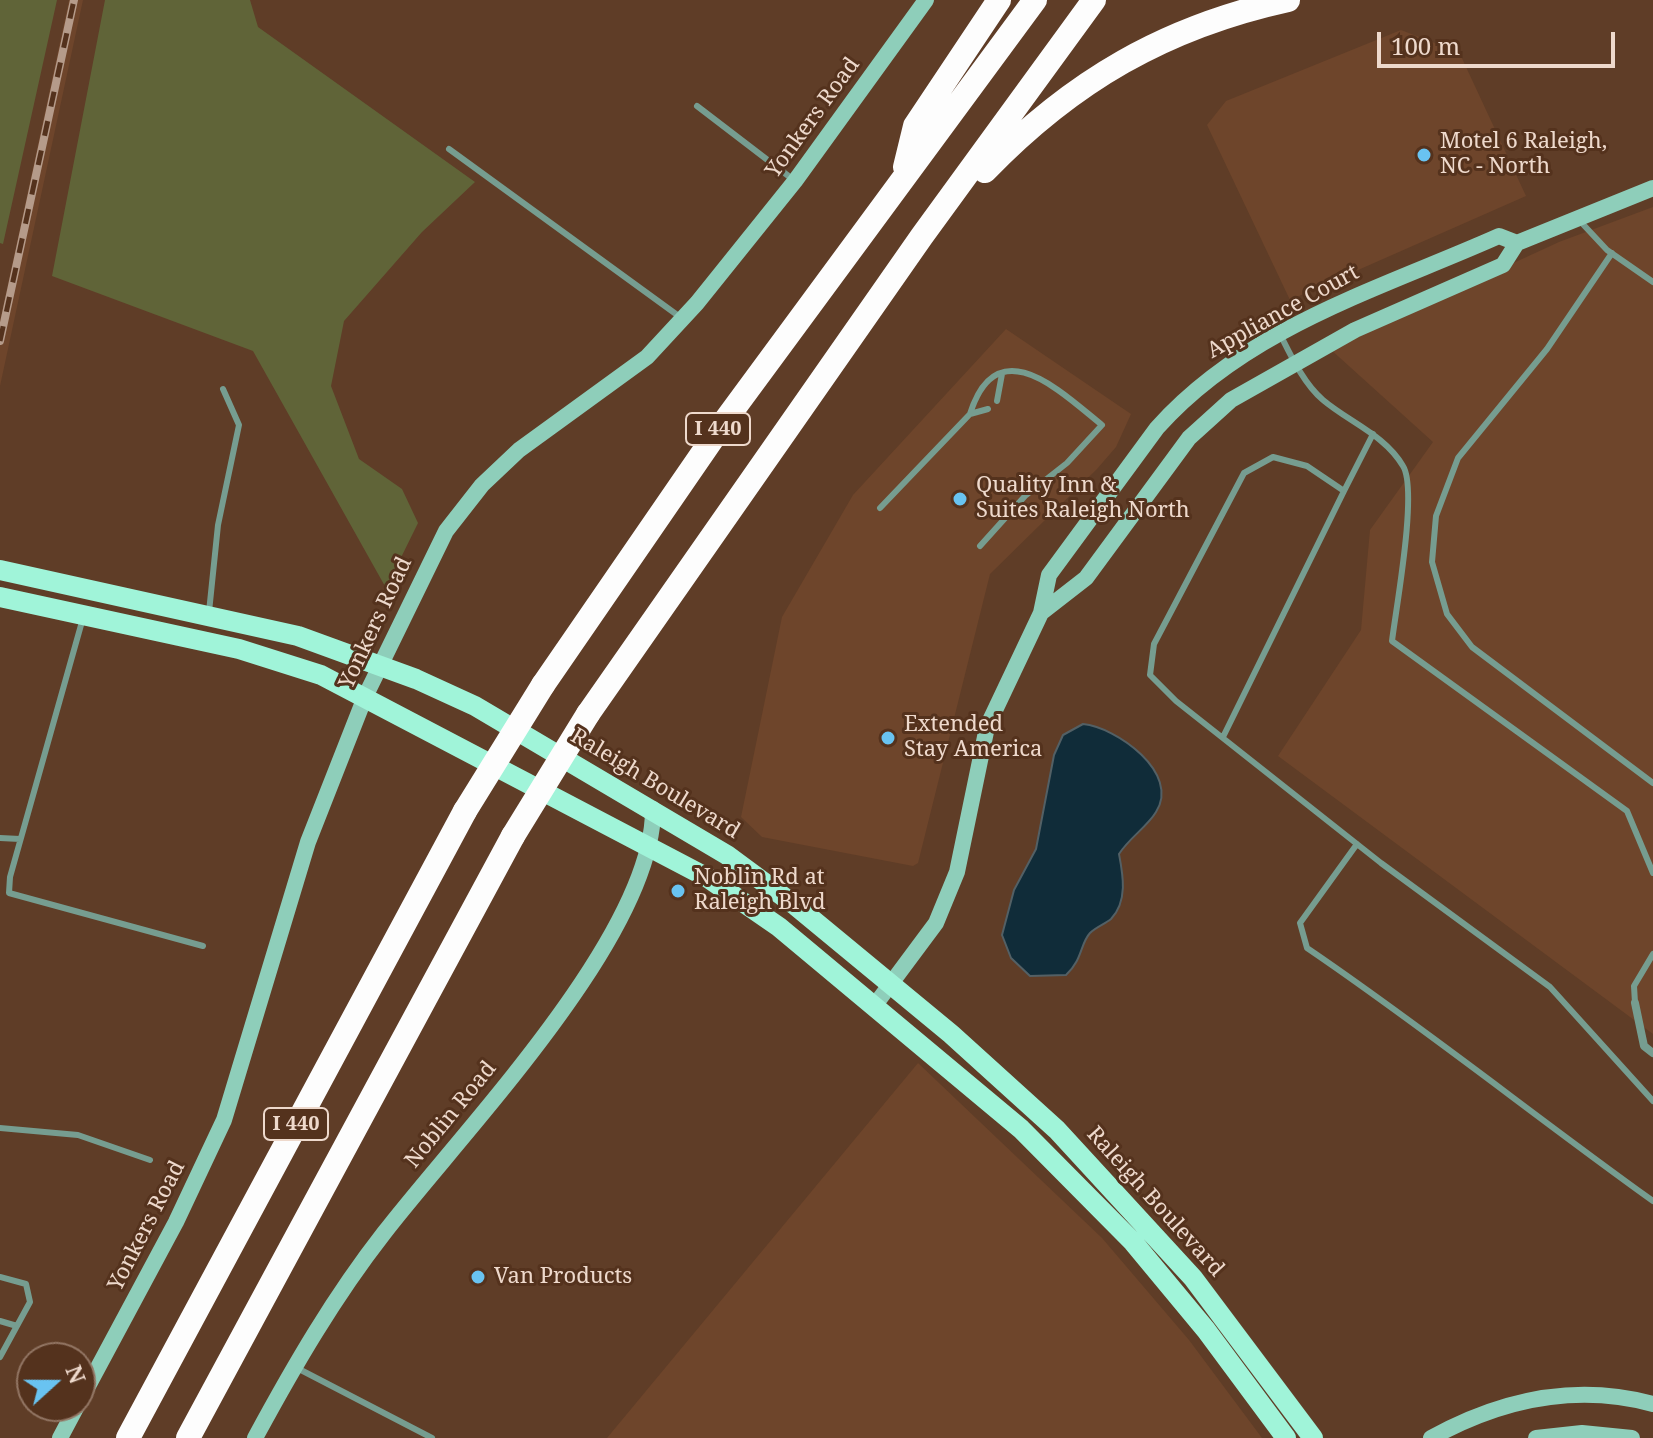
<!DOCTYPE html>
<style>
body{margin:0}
#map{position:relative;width:1653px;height:1438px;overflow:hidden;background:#5f3d27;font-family:"Noto Serif",serif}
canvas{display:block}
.north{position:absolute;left:16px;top:1342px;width:80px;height:80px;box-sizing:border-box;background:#54321d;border:2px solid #927563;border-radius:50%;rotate:69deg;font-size:22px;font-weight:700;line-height:32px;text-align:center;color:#eed9cc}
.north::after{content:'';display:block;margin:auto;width:28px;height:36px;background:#69c3f1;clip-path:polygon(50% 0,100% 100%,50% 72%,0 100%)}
.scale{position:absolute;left:1377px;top:32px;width:238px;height:36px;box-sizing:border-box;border:4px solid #eed9cc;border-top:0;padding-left:10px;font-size:24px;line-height:28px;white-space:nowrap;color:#eed9cc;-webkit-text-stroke:6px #54321d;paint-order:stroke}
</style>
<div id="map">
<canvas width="1653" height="1438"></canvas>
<div class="north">N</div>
<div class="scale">100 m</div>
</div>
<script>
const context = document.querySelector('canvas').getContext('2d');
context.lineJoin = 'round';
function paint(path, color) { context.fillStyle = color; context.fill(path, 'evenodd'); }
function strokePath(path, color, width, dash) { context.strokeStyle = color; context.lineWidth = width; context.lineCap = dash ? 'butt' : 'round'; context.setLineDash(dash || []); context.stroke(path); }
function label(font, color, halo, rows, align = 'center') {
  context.font = font + ' "Noto Serif",serif'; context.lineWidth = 6; context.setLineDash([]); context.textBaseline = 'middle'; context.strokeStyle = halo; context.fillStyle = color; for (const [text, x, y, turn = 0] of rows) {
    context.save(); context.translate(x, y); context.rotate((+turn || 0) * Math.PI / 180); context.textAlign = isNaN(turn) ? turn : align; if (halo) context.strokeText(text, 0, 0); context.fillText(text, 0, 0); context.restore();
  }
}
const built = new Path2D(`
 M 69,0 L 83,0 L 0,386 L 0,321 Z
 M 1401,30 L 1440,45 L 1453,39 L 1526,196 L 1290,300 L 1207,125 L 1226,101 Z
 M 1653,207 L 1653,1034 L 1278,756 L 1361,630 L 1370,530 L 1433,442 L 1329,348 L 1559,242 Z
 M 1006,329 L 1131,414 L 1116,447 L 1097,469 L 990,574 L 918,863 L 913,866 L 762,837 L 741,817 L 782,617 L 853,495 Z
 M 918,1063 L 1102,1238 L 1189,1340 L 1262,1438 L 607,1438 Z`);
const green = new Path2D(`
 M 0,0 L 57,0 L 3,244 L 0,243 Z
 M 105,0 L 250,0 L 258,27 L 475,182 L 422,232 L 344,321 L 331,386 L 359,459 L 402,489 L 418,523 L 386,588 L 253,351 L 52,276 Z`);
const water = new Path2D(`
 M 1083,724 C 1116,727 1181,773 1156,812 C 1147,827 1129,838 1119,854 C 1123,875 1128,901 1111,919 C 1105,924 1096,927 1090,933 C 1080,944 1083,959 1066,975 L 1030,976 L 1011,958 L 1002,935 L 1014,890 L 1036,849 L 1054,755 L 1063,735 Z`);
const lane = new Path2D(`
 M 697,106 L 795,181
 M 449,149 L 680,317
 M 1579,220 L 1607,250 L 1653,282
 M 1612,253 L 1547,349 L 1458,458 L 1436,516 L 1432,562 L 1447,614 L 1472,647 L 1653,783
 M 1280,334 C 1291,356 1304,384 1323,400 C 1349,422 1385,435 1403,466 C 1418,490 1396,608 1392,641 L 1627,811 L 1653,873
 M 997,401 L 1002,374
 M 970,414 L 988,409
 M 1373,434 L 1344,491 L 1307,466 L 1273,457 L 1244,473 L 1154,644 L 1150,675 L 1176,701 L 1381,863 L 1550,987 L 1653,1101
 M 880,508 L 970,414 C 997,328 1061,392 1102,425 L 1067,463 L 1025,496 L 980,546
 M 209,612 L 218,525 L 239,425 L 223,389
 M 83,618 L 10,877 L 9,893 L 203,946
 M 1223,737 L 1344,491
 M 0,838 L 20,839
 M 1357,844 L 1300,923 L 1307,948 C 1425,1028 1537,1118 1653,1201
 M 1635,1003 L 1634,986 L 1653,954
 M 0,1128 L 78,1135 L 150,1160
 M 0,1277 L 26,1284 L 30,1302 L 0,1357
 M 0,1321 L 17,1326
 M 297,1368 L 432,1438`);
const street = new Path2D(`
 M 1635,1003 L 1644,1046 L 1653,1053`);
const secondary = new Path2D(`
 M 1041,613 L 1086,578 L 1189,438 L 1231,400 L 1355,330 L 1503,265 L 1517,243 L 1653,188
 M 875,1005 L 936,923 L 957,872 L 987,727 L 1041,613 L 1049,575 L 1157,428 C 1247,327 1380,289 1499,236 L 1517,243
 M 80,1401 L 176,1222 L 224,1120 L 308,842 L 365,697 L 446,531 L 482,485 L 519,450 L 647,357 L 697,303 L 795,181 L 926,0
 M 60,1438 L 77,1406
 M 255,1438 C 294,1366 334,1297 384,1233 C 461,1133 654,935 653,809
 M 1431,1438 C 1500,1400 1576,1383 1653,1404
 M 1536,1438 L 1582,1433 L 1632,1438`);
const primary = new Path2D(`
 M 0,570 L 298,636 L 416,679 L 475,706 L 727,855 L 796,906 L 951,1034 L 1057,1130 L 1193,1278 L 1313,1438
 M 0,597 L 239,649 L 321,675 L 708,878 L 779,927 L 1021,1129 L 1133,1242 L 1206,1330 L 1286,1438`);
const highway = new Path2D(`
 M 905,167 L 915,126 L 999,0
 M 985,171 C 1072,81 1165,27 1288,0
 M 543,685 L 724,422 L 1035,0
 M 588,714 L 922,236 L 1094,0
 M 128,1438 L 465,811
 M 188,1438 L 513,836`);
const rail = new Path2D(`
 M 0,341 L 74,0`);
const highwayBridge = new Path2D(`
 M 465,811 L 543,685
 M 513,836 L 588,714`);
const markers = [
 [1424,155,8,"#69c3f1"],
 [960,499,8,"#69c3f1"],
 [888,738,8,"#69c3f1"],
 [678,891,8,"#69c3f1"],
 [478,1277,8,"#69c3f1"]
];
const shields = [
 [718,429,64],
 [296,1124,64]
];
const shieldNames = [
 ["I 440",718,429],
 ["I 440",296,1124]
];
const streetNames = [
 ["Yonkers Road",813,118,-54],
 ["Appliance Court",1283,312,-29],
 ["Yonkers Road",376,623,-65],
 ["Raleigh Boulevard",655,784,31],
 ["Noblin Road",451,1115,-51],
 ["Raleigh Boulevard",1155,1202,48],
 ["Yonkers Road",147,1226,-63]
];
const poiNames = [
 ["Motel 6 Raleigh,",1440,142],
 ["NC - North",1440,167],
 ["Quality Inn &",976,486],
 ["Suites Raleigh North",976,511],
 ["Extended",904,725],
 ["Stay America",904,750],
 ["Noblin Rd at",694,878],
 ["Raleigh Blvd",694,903],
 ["Van Products",494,1277]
];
paint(built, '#6e452b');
paint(green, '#606438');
paint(water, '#102c39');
strokePath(water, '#536065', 2);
strokePath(lane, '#769d90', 6);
strokePath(street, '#769d90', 8);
strokePath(secondary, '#8eceba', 16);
strokePath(primary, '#a0f4d9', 20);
strokePath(highway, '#fdfdfd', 24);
strokePath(rail, '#b59b8a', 8);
strokePath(rail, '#54321d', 5, [15]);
strokePath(highwayBridge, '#fdfdfd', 24);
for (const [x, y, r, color] of markers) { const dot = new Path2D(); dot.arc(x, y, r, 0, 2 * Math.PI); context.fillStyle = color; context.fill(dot); strokePath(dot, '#54321d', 3); }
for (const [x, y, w] of shields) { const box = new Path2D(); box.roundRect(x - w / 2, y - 16, w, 32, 6); context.fillStyle = '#54321d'; context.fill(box); strokePath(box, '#eed9cc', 2); }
label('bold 20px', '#eed9cc', null, shieldNames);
label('22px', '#eed9cc', '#54321d', streetNames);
label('22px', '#eed9cc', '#54321d', poiNames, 'left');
</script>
